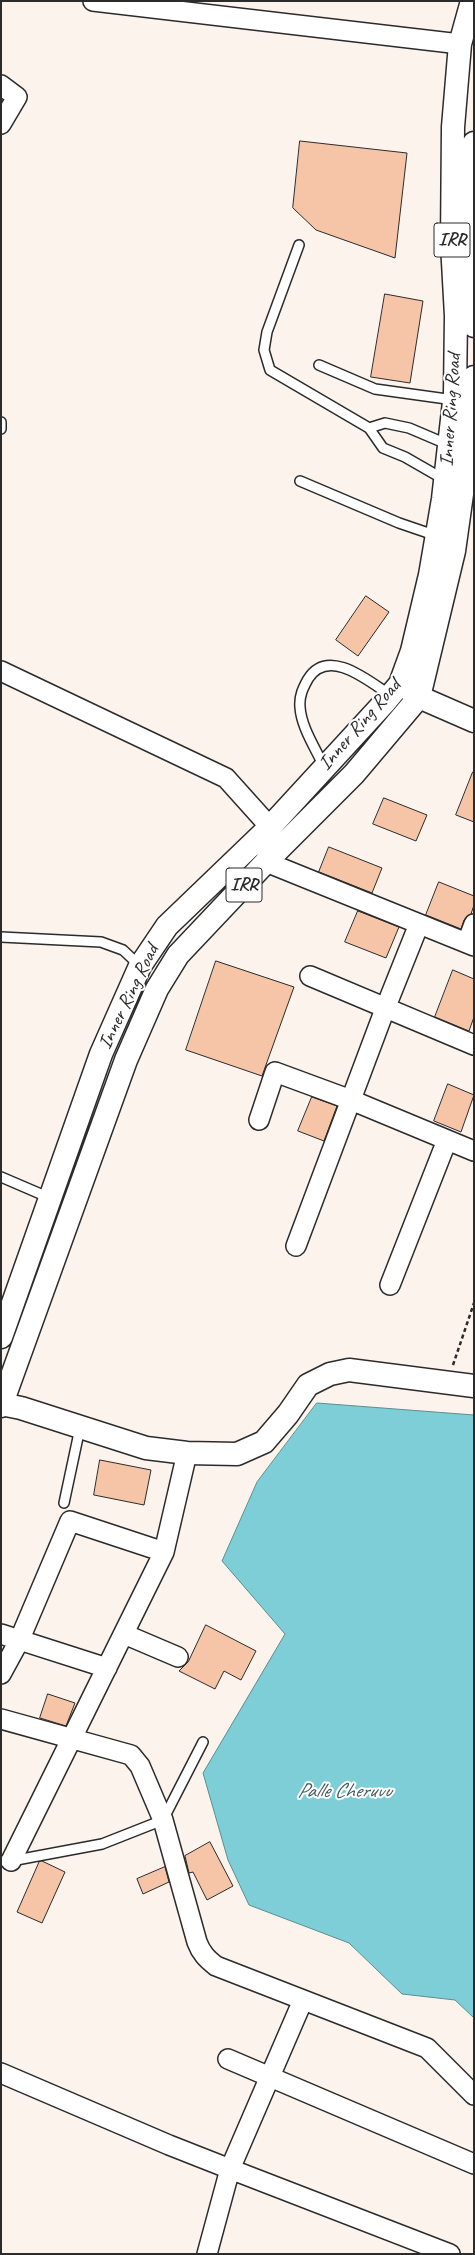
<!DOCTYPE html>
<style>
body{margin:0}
#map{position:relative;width:475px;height:2255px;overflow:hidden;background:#fdf3ed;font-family:Caveat,sans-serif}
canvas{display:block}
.frame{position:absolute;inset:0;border:2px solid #2b2b2b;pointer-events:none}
</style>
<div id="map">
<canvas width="475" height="2255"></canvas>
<div class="frame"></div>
</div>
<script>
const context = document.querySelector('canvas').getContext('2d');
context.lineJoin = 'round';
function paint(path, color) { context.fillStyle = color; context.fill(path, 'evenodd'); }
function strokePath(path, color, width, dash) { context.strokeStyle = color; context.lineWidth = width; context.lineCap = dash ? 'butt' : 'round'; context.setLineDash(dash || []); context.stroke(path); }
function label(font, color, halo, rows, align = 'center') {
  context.font = font + ' Caveat,sans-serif'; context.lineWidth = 4; context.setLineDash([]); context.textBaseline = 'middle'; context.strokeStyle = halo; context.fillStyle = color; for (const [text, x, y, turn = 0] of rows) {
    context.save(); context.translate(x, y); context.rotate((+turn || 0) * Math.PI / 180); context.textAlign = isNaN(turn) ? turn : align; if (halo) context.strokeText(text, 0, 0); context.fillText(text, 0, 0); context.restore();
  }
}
const water = new Path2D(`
 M 317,1403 L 474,1415 L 474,2018 L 455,2000 L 402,1994 L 349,1943 L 249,1905 L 228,1860 L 203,1773 L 285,1634 L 222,1561 L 257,1482 Z`);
const building = new Path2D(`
 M 300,141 L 407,153 L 395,258 L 316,230 L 293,208 Z
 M 385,294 L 423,301 L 410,383 L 371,377 Z
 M 366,596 L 389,612 L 358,656 L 336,640 Z
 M 473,772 L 474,772 L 474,822 L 456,815 Z
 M 384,798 L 427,815 L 416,841 L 373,824 Z
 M 329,847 L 382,868 L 372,893 L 319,872 Z
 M 439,882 L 474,896 L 474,905 L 471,914 L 464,920 L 461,929 L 426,915 Z
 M 358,911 L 399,927 L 386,958 L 345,942 Z
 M 216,961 L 294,987 L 262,1076 L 186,1050 Z
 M 453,970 L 474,979 L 474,1017 L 469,1031 L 435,1017 Z
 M 448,1084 L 474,1095 L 461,1132 L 434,1121 Z
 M 312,1097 L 337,1106 L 324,1141 L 298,1131 Z
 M 100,1460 L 151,1470 L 144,1505 L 94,1495 Z
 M 206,1625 L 256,1651 L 241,1680 L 224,1671 L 215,1689 L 179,1671 L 188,1662 Z
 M 48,1694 L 75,1703 L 66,1726 L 40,1718 Z
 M 210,1842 L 233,1886 L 207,1900 L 193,1872 L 189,1873 L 185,1856 Z
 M 42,1861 L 65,1872 L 42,1923 L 17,1912 L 39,1862 Z
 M 165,1867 L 169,1882 L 143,1894 L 137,1879 Z`);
const path = new Path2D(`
 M 453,1365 L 474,1303`);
const lane = new Path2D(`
 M 299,245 L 267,332 L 264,350 L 270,370 L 369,428 L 383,448 L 405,457 L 445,480
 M 319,365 L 375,389 L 454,400
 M 1,422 L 1,429
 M 369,428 L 385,423 L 409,428 L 449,445
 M 300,481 L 399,523 L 437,536
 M 324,767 C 316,749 301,727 300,707 C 299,696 303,688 308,679 C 328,646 370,682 390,695
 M 1,937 L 101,942 L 123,950 L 140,966
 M 1,1177 L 50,1198
 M 64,1503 L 80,1428
 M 1,1861 L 11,1861 L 102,1844 L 163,1820 L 203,1742`);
const street = new Path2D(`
 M 93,1 L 460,44
 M 1,85 L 17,97 L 1,124
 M 1,671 L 226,778 L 270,827 L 266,862 L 474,946
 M 467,943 L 474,924
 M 310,976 L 474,1045
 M 259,1120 L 275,1072 L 351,1100 L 474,1151
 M 296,1246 L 385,1009 L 419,924
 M 390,1285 L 447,1140
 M 164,1552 L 187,1453
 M 1,1634 L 107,1668
 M 124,1634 L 178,1657
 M 1,1674 L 19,1641 L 70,1521 L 164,1552 L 11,1861
 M 1,1719 L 131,1755 L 140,1766 L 163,1820 L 197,1942 C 201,1953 207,1959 216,1966 L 427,2048 L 474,2095
 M 303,2000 L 230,2169 L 450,2254
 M 228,2059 L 474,2164
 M 1,2073 L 169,2145 L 230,2169 L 207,2254`);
const secondary = new Path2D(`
 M 403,685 L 419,697 L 474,721
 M 1,1404 L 21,1408 L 146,1448 L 187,1453 L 237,1454 L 264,1442 L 288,1414 L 308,1385 L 330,1374 L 349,1370 L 474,1386`);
const highway = new Path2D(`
 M 474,143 L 471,234 L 474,326
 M 1,1337 L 101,1054 L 140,966 L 167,926 L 270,827 L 385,702 L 400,684 L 412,651 L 430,575 L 443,499 L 455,393 L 456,316 L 452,244 L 453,127 L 460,44 L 472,1
 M 1,1406 L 126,1060 L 157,989 L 178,955 L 266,862 L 354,774 L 419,697 L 454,551 L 470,437 L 474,377`);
const shields = [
 [452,240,36],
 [244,885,36]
];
const shieldNames = [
 ["IRR",452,240],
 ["IRR",244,885]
];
const streetNames = [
 ["Inner Ring Road",451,410,-86],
 ["Inner Ring Road",360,725,-49],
 ["Inner Ring Road",129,997,-64]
];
const waterNames = [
 ["Palle Cheruvu",344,1791]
];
paint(water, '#7dced6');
strokePath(water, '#5c8d92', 1);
paint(building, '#f6c4a6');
strokePath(building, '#2b2b2b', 1);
strokePath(lane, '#2b2b2b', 12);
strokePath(street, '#2b2b2b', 22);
strokePath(secondary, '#2b2b2b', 25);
strokePath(highway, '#2b2b2b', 25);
strokePath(path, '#2b2b2b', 2.5, [4, 3]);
strokePath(lane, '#fff', 9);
strokePath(street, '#fff', 19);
strokePath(secondary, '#fff', 22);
strokePath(highway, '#fff', 22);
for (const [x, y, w] of shields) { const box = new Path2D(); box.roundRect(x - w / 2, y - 17, w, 34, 3); context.fillStyle = '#fff'; context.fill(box); strokePath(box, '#2b2b2b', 1); }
label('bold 19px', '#2b2b2b', null, shieldNames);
label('20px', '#2b2b2b', '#fff', streetNames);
label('italic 21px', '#445c5e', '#fff', waterNames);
</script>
